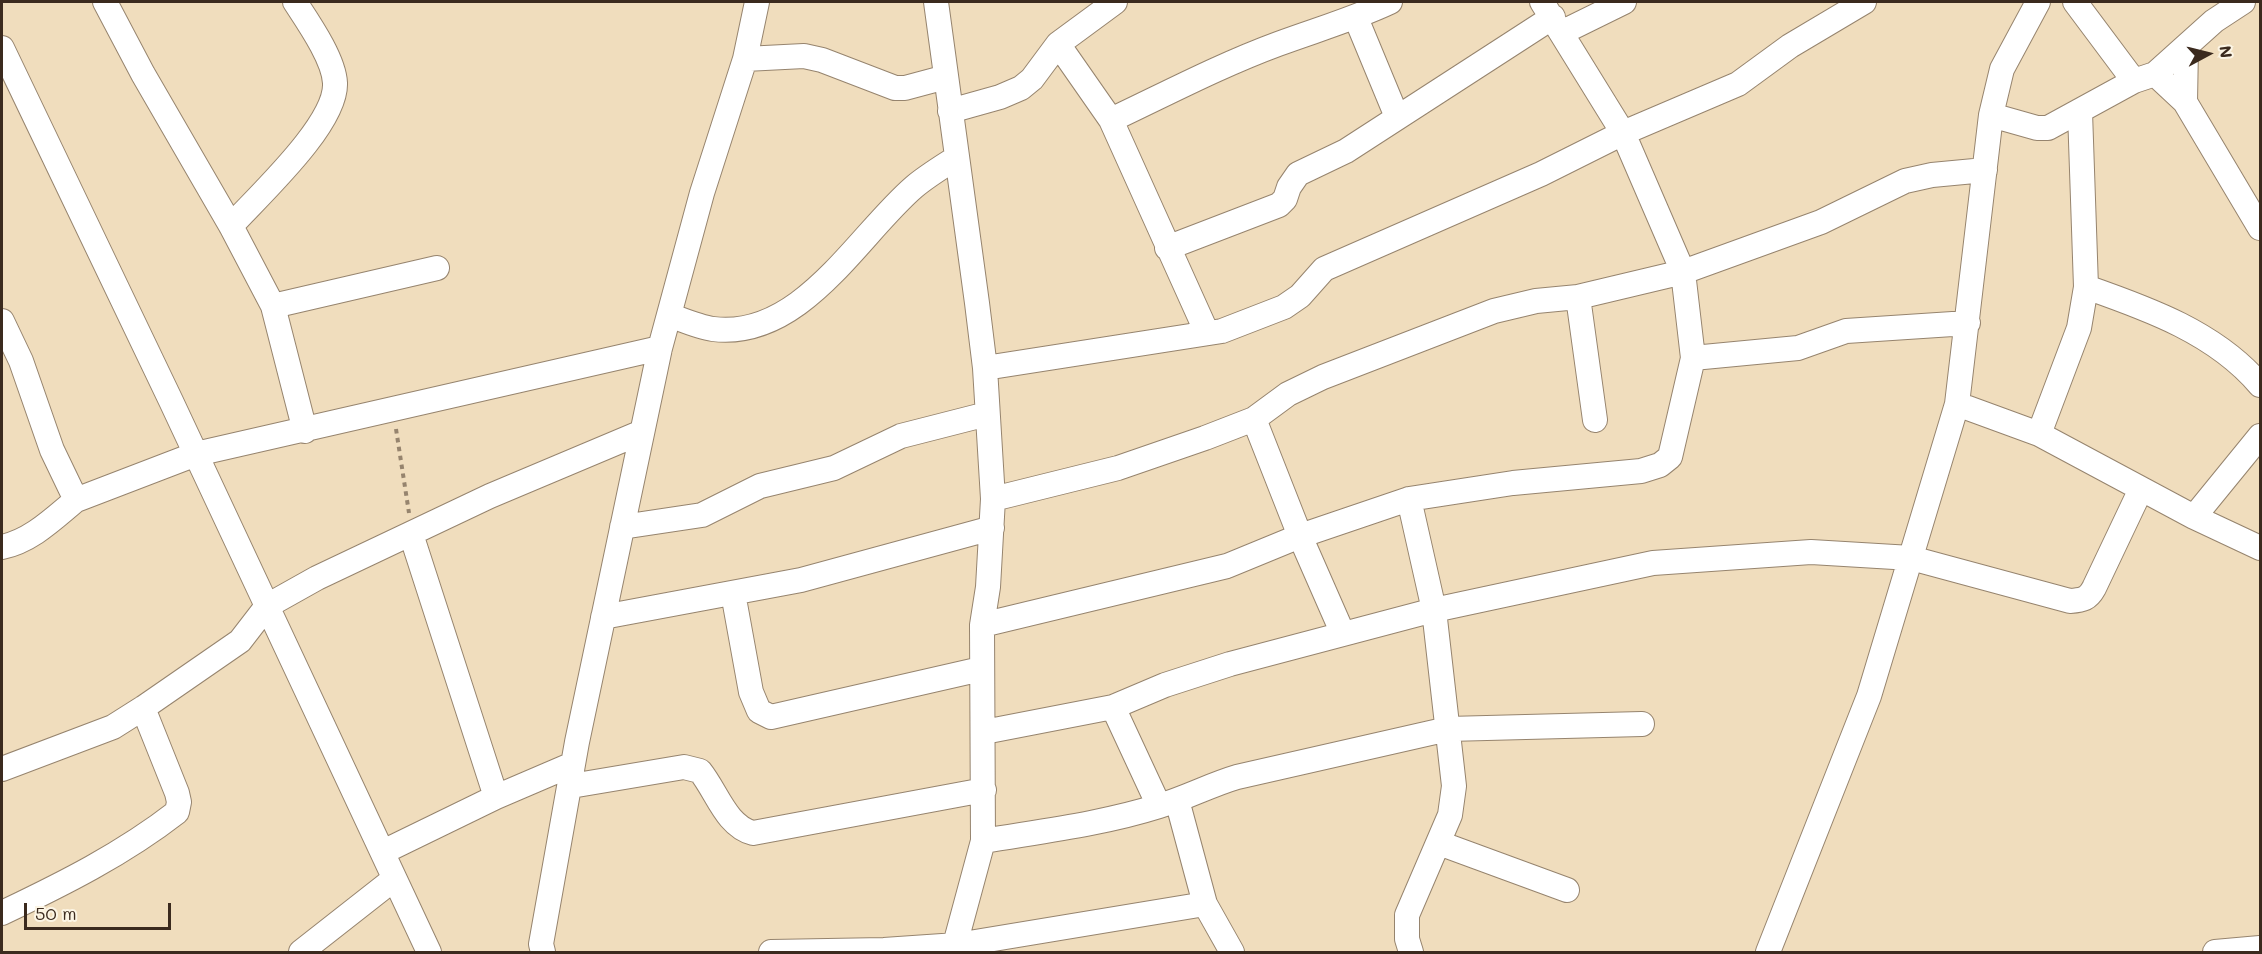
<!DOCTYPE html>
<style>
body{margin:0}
#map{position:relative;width:2262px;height:954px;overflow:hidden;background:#f0ddbd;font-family:Mali,sans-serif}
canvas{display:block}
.frame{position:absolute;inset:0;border:3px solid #3b2a1e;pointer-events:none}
.north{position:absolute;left:2178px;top:24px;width:60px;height:60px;-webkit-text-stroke:4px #fcf5e5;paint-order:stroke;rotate:83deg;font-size:16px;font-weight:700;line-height:24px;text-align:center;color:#3b2a1e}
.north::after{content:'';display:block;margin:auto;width:21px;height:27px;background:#3b2a1e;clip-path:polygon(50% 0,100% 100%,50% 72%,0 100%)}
.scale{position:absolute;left:24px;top:903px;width:147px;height:27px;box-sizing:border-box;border:3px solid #3b2a1e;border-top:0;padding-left:8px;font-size:18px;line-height:21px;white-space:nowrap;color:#3b2a1e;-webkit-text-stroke:4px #fcf5e5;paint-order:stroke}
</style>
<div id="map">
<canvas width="2262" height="954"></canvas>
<div class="frame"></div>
<div class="north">N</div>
<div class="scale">50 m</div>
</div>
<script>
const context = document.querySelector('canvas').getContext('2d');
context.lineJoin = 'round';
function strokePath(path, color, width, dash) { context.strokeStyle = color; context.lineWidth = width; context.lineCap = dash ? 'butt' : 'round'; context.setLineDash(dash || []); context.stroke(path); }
const path = new Path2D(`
 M 396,429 L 409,513`);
const minor = new Path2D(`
 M 105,2 L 143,74 L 231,226 L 273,306 L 305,431
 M 936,2 L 977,303 L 985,368 L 993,499 L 988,587 L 982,625 L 983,841 L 953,952
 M 2075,2 L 2134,81
 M 1356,18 L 1397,117
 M 1563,32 L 1624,2
 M 1058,44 L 1111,120 L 1207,333
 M 2,48 L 171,401 L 429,952
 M 745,59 L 804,56 L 822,60 L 895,88 L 905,88 L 946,77
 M 2155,74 L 2185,102 L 2260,228
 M 2185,102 L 2186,48
 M 950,111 L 1000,97 L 1021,88 L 1032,79 L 1058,44 L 1115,2
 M 1991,115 L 2037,128 L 2048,128 L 2134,81 L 2155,74 L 2214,21 L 2243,2
 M 1111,120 C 1166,94 1221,65 1278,44 C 1316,30 1354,19 1390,2
 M 231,226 C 258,196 337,124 335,83 C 334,59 308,22 295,2
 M 1167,248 L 1279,205 L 1285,199 L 1289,187 L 1298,174 L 1346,151 L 1553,17
 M 2086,287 C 2149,309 2216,333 2260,385
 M 1578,297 L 1595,420
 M 273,306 L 437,268
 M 669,315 C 683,320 699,327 713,329 C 801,340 857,236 914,187 C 927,176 942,167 956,158
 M 2,321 L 21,361 L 52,450 L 76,500 L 196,454 L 660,348
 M 1693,358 L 1798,348 L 1846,331 L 1968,323
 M 985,368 L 1222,331 L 1284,307 L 1300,296 L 1324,269 L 1541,174 L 1623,133 L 1738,84 L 1790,46 L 1864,2
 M 1957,404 L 2039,434 L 2194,517 L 2260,548
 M 1254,419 L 1300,536 L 1343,634
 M 2039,434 L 2079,328 L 2086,287 L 2080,112
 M 993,499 L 1118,468 L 1205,438 L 1254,419 L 1288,394 L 1323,377 L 1494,311 L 1536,301 L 1578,297 L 1683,272 L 1821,222 L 1905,181 L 1932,175 L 1985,170
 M 1409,499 L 1434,610 L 1454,786 L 1450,815 L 1407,915 L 1407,939 L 1411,952
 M 2194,517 L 2260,436
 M 622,527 L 702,515 L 760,486 L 834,468 L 901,436 L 987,414
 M 411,534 L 496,797
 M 2,547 C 31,541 53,519 76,500
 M 733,593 L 751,692 L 759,711 L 771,717 L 981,669
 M 603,617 L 801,580 L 992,528
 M 982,625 L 1227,566 L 1300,536 L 1409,499 L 1513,483 L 1641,471 L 1660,465 L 1670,457 L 1693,358 L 1683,272 L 1623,133 L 1542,2
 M 1113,707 L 1159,806
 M 984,732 L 1113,707 L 1165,685 L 1230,664 L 1434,610 L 1653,563 L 1811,552 L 1911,558 L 2070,601 C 2083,600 2088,599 2094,588 L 2141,489
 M 2,769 L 113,727 L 143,708 L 240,641 L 267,606 L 317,578 L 490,496 L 642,432
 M 571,786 L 684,767 L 700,771 C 717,792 726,826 753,833 L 984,790
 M 1177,800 L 1205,904 L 1232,952
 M 983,841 C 1042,831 1102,824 1159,806 C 1186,798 1210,785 1237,777 L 1448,729 L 1642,724
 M 1439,843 L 1567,890
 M 383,852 L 496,797 L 573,764
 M 2,913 C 63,884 123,854 177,812 L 179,802 L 177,793 L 143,708
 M 301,952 L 394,879
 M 543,952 L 541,944 L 577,742 L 660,348 L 702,193 L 745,59 L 757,2
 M 771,952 L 884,950 L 957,945 L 1205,904
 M 1768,952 L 1869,696 L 1957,404 L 1991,115 L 2002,69 L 2038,2
 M 2215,952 L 2260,948`);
strokePath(minor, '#96846e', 26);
strokePath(path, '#96846e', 4, [4.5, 4.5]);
strokePath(minor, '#fff', 24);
</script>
